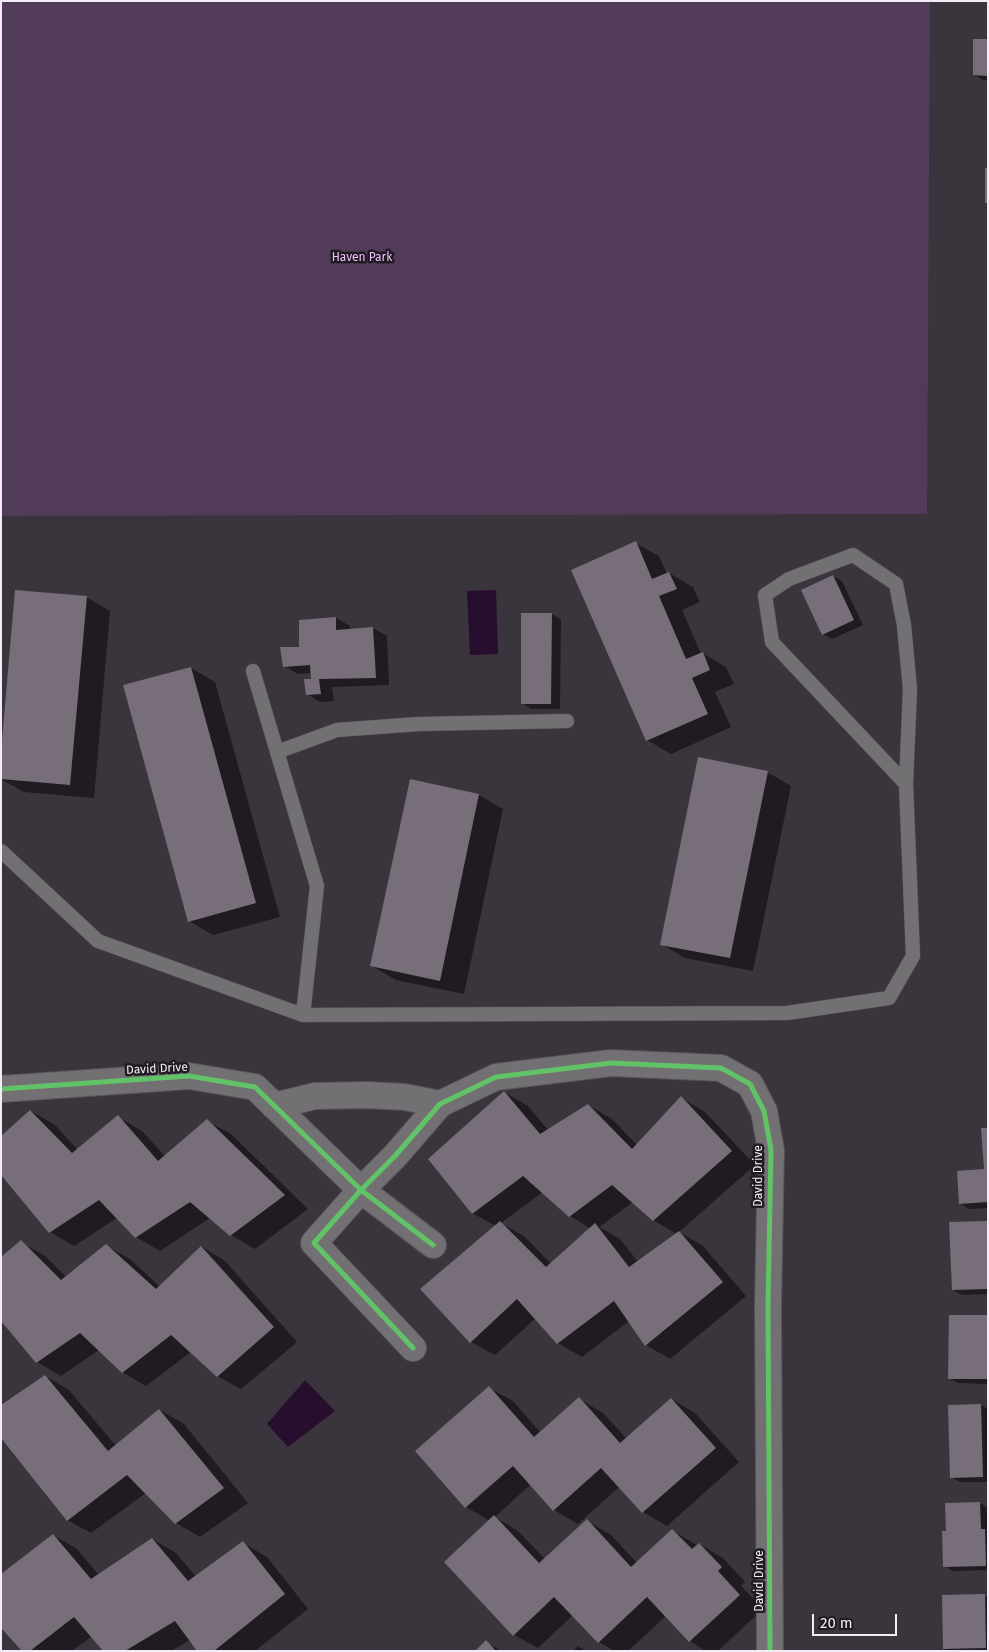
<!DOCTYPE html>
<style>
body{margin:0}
#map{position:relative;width:989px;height:1652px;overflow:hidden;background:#3a343c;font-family:"Fira Sans",sans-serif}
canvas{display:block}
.frame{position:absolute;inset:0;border:2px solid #f3ebf5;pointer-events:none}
.scale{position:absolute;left:812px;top:1614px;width:85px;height:22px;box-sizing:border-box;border:2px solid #f3ebf5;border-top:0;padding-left:6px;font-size:15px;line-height:18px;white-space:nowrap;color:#f3ebf5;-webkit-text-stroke:4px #201b22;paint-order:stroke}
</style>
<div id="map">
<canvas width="989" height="1652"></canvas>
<div class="frame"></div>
<div class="scale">20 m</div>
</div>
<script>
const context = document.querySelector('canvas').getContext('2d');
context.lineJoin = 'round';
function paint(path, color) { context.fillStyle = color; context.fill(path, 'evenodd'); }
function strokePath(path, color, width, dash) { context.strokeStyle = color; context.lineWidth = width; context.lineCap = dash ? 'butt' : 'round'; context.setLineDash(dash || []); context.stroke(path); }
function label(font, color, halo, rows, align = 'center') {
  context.font = font + ' "Fira Sans",sans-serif'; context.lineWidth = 5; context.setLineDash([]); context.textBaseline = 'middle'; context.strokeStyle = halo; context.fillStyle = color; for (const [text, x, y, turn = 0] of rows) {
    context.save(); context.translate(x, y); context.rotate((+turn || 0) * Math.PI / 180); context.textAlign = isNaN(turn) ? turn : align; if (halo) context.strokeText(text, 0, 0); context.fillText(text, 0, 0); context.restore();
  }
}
const green = new Path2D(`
 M 1,1 L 930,1 L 927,514 L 1,516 Z`);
const water = new Path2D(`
 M 496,590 L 498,654 L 470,655 L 467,591 Z
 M 305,1380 L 335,1411 L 288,1447 L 267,1424 Z`);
const shadow = new Path2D(`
 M 988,41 L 988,80 L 983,80 L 974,74 Z
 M 635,543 L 659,556 L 667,574 L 669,573 L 693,587 L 700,602 L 682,610 L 701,654 L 702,653 L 726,667 L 734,684 L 715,692 L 731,727 L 671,754 L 647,740 Z
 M 833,576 L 842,581 L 863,625 L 832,639 L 823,634 Z
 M 86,597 L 110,611 L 94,798 L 24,792 L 1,779 Z
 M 552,614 L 561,620 L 560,709 L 531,709 L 522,703 Z
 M 336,618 L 350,626 L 350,630 L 373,628 L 387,636 L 389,685 L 332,687 L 334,701 L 320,702 L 307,694 L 312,680 L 311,673 L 298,674 L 284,666 L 301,649 L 300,621 Z
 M 191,668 L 215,682 L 280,917 L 213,935 L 189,921 Z
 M 767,772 L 791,786 L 753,971 L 685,958 L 661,944 Z
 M 479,795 L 503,809 L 464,994 L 396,980 L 372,966 Z
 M 504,1092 L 528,1106 L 548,1130 L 588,1105 L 612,1119 L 637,1145 L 681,1098 L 705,1112 L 755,1165 L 679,1232 L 703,1246 L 746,1296 L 670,1359 L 646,1345 L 629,1321 L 582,1357 L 558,1343 L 536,1318 L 495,1355 L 471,1342 L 496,1226 L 472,1213 ZM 543,1192 L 570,1216 L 591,1229 L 551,1264 L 525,1237 L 501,1223 ZM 633,1202 L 653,1220 L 677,1234 L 638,1262 L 620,1239 L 599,1227 Z
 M 31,1111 L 55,1125 L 78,1150 L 118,1117 L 142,1131 L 165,1156 L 207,1121 L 231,1134 L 308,1209 L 255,1249 L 231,1235 L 210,1218 L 160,1251 L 136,1237 L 117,1218 L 74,1246 L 50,1232 Z
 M 988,1129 L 988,1208 L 969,1209 L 960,1203 L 986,1170 Z
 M 988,1222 L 988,1294 L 962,1295 L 953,1290 Z
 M 21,1242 L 45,1256 L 66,1277 L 106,1246 L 130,1259 L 160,1287 L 202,1247 L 225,1261 L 297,1342 L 241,1389 L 217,1376 L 191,1352 L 146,1386 L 122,1372 L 99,1350 L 61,1376 L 37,1362 Z
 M 988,1317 L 988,1384 L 958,1383 L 949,1378 Z
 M 45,1376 L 69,1390 L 116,1446 L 160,1410 L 184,1424 L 248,1503 L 200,1537 L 176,1523 L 146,1493 L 91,1533 L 67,1520 Z
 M 489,1388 L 513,1401 L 541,1433 L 579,1399 L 603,1413 L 627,1439 L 671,1399 L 695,1413 L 739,1462 L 667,1526 L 643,1512 L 619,1487 L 578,1524 L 554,1510 L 531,1484 L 495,1517 L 518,1531 L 545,1559 L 587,1521 L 611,1535 L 637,1563 L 672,1530 L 698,1546 L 699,1544 L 723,1558 L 745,1582 L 741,1586 L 763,1609 L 718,1651 L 706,1651 L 690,1641 L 666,1616 L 628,1651 L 614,1651 L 599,1642 L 573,1615 L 538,1648 L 514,1635 L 490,1521 L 466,1507 L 417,1452 Z
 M 981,1405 L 988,1409 L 988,1482 L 960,1482 L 951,1477 L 950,1406 Z
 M 980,1503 L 988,1508 L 988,1570 L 953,1571 L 944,1566 L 947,1532 Z
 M 53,1535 L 77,1549 L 99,1575 L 152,1539 L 176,1553 L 196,1577 L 243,1543 L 267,1557 L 308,1609 L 255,1651 L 199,1651 L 190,1640 L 171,1651 L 104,1651 L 92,1636 L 72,1651 L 24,1651 Z
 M 985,1596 L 988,1598 L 988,1651 L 948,1651 L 944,1649 Z
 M 486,1642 L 501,1651 L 477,1651 Z
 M 578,1646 L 586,1651 L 573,1651 Z`);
const building = new Path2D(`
 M 973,39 L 988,39 L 988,76 L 973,75 Z
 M 988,167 L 988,203 L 985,203 L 985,168 Z
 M 636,541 L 652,579 L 669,572 L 677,589 L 659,596 L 686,659 L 703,652 L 710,670 L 692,678 L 708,714 L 646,741 L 571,570 Z
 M 833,575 L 854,620 L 822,635 L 801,590 Z
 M 15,590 L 87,596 L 70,785 L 1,779 L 1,751 Z
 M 521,613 L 552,613 L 551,704 L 521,704 Z
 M 336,617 L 336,630 L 373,627 L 376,678 L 319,679 L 321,694 L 306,695 L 304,679 L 311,679 L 310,665 L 283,667 L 280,647 L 299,647 L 299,620 Z
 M 191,667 L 256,903 L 188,922 L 123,685 Z
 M 698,757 L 768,771 L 730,958 L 660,945 Z
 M 410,779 L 479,794 L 440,981 L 370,966 Z
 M 504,1091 L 540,1134 L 588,1104 L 632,1149 L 681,1096 L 732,1151 L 653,1221 L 612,1185 L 569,1217 L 523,1176 L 472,1214 L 428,1159 Z
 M 30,1110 L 72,1153 L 118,1115 L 158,1161 L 207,1119 L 285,1195 L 230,1236 L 190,1202 L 135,1238 L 99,1200 L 49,1233 L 1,1175 L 1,1136 Z
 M 981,1128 L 988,1128 L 988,1202 L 959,1204 L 957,1171 L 984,1169 Z
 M 500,1221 L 546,1267 L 595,1223 L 629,1267 L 679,1231 L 723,1282 L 645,1346 L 614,1301 L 557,1344 L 517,1299 L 470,1343 L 420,1289 Z
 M 988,1221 L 988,1289 L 952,1290 L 949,1222 Z
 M 21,1240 L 61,1280 L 106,1244 L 156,1289 L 201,1246 L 274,1327 L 217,1377 L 171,1335 L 122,1373 L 80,1333 L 36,1363 L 1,1321 L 1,1257 Z
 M 949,1315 L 988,1315 L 988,1379 L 948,1379 Z
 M 45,1375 L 108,1451 L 159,1409 L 224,1488 L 175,1524 L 127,1475 L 67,1521 L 1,1438 L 1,1405 Z
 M 489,1386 L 534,1437 L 579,1397 L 620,1443 L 671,1398 L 716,1448 L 642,1513 L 601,1468 L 553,1511 L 513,1466 L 465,1508 L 415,1451 Z
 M 981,1404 L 983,1477 L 950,1478 L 948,1405 Z
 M 980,1502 L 981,1529 L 985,1529 L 986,1566 L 943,1567 L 942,1531 L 946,1531 L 945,1503 Z
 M 494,1515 L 539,1563 L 587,1519 L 631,1567 L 672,1529 L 692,1549 L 699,1543 L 722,1567 L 718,1571 L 740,1595 L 689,1642 L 647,1597 L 598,1643 L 554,1597 L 513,1636 L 444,1562 Z
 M 53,1534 L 91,1579 L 152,1538 L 188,1581 L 243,1541 L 285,1594 L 214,1651 L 197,1651 L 175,1621 L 125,1651 L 103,1651 L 74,1617 L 30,1651 L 22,1651 L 1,1628 L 1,1574 Z
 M 985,1594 L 986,1648 L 943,1649 L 942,1595 Z
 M 486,1640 L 496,1651 L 475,1651 Z`);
const lane = new Path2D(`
 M 253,671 L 317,886 L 303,1015
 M 277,752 L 337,730 L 419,724 L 567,721
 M 1,851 L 98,941 L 303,1015 L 787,1013 L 889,998 L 913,956 L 906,784 L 910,689 L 904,625 L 896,584 L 853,555 L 789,579 L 765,595 L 772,642 L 906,784`);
const street = new Path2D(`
 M 1,1089 L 189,1076 L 255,1087 L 361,1190 L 433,1245
 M 274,1106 L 315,1096 L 366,1095 L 405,1097 L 440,1104
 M 413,1348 L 314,1243 L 361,1190 L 395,1156 L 440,1104 L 496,1077 L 611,1063 L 721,1068 L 750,1084 L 764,1111 L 771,1150 L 768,1306 L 770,1651`);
const cycleway = new Path2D(`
 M 1,1089 L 189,1076 L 255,1087 L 361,1190 L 433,1245
 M 413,1348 L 314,1243 L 361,1190 L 395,1156 L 440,1104 L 496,1077 L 611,1063 L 721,1068 L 750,1084 L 764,1111 L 771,1150 L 768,1306 L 770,1651`);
const parkNames = [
 ["Haven Park",362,258]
];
const streetNames = [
 ["David Drive",157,1069,-3],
 ["David Drive",759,1176,-90],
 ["David Drive",760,1581,-90]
];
paint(green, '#513b58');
paint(water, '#280e2e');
paint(shadow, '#0007');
paint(building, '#776e7a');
strokePath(lane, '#575259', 15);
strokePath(street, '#575259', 28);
strokePath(lane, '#727073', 14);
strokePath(street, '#727073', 26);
strokePath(cycleway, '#61c268', 5);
label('12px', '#f2bfff', '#201b22', parkNames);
label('12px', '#f3ebf5', '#201b22', streetNames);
</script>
